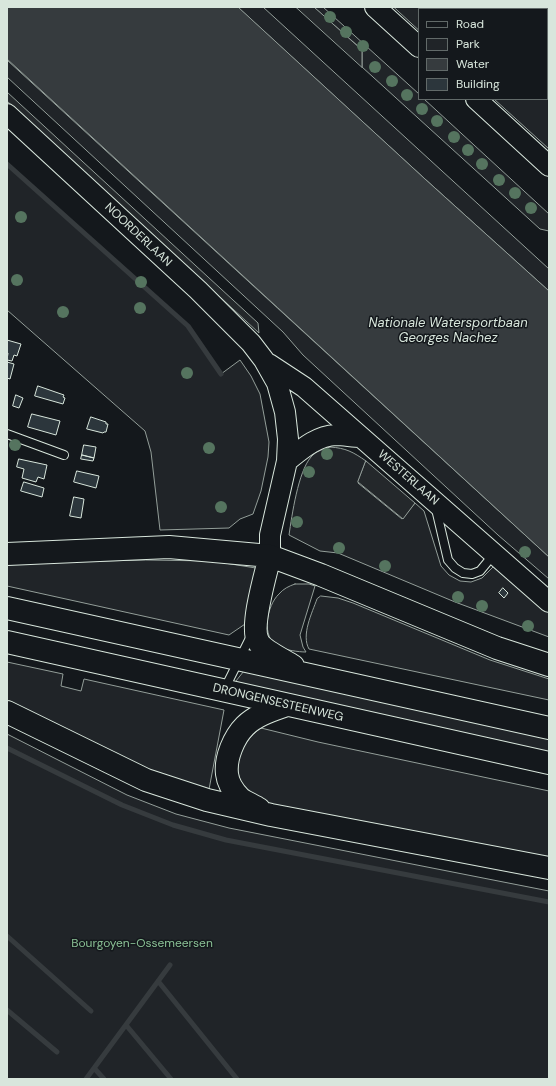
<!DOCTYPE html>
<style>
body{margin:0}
#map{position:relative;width:556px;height:1086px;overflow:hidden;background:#14181c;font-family:"DM Sans",sans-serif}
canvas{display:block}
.frame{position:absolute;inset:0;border:8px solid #d8e6dc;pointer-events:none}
.legend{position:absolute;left:418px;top:8px;width:130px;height:92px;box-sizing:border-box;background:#14181c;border:1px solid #626a69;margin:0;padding:5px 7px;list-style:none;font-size:12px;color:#d8e6dc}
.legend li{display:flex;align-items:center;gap:8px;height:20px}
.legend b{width:20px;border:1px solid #626a69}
</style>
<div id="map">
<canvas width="556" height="1086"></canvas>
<div class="frame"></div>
<ul class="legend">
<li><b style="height:5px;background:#14181c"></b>Road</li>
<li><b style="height:11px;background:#202428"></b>Park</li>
<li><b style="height:11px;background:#363b3e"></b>Water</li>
<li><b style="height:11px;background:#2c363c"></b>Building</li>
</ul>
</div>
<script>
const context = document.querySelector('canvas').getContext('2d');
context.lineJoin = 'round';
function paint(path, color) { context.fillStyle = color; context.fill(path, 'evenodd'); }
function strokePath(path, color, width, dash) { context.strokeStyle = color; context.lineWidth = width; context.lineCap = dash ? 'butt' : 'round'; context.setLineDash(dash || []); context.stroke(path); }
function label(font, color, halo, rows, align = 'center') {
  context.font = font + ' "DM Sans",sans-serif'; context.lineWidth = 3; context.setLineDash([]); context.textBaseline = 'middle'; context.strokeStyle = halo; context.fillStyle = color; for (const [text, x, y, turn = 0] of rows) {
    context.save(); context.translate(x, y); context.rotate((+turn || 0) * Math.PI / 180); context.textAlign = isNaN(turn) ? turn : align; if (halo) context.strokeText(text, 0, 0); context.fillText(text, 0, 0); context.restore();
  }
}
const green = new Path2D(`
 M 238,7 L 263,7 L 549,269 L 549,291 L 425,179 Z
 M 314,7 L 323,7 L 419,94 L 419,99 L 424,99 L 549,214 L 549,231 L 540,229 L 362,67 L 362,50 Z
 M 394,7 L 549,7 L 549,149 L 494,99 L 547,99 L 547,9 L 419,9 L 419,30 Z
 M 7,60 L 549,557 L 549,579 L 498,535 L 303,355 L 283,332 L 7,77 Z
 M 7,163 L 188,326 L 221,374 L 240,360 L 251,376 L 260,394 L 269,442 L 268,457 L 261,491 L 253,514 L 240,519 L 229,528 L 160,530 L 151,452 L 145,431 L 7,310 Z
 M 330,447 C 346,448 353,452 366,461 L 358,483 L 402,519 L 415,503 L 424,511 L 441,566 L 449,575 L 460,581 L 471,582 L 482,578 L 495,565 L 549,610 L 549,637 L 455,602 L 338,553 L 320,551 L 289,535 C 292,515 298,472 311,457 C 316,451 324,449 330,447 Z
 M 146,560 L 212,561 L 262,569 L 248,622 L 229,635 L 7,586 L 7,565 L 60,562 Z
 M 295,584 L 309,584 L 315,586 L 300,635 L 303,647 L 306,652 C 298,652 286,650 279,647 C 260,638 267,605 279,594 C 283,589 289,586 295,584 Z
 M 321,596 L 338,598 L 353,603 L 490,660 L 549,679 L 549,700 L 309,649 C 301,635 312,613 317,599 Z
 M 7,662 L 63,674 L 61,686 L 81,691 L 84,679 L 224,710 L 207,800 L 7,712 Z
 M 246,669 L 549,736 L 549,753 L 234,684 Z
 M 261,728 L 318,742 L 549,791 L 549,857 L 274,806 C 266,801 254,796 247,790 C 228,771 241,741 261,728 Z
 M 7,734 L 127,795 L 176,814 L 229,828 L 549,891 L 549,1079 L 7,1079 Z`);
const parking = new Path2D(`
 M 296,7 L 314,7 L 362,50 L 362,67 Z
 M 7,92 L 258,323 L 259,333 L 7,101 Z
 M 366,461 L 415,503 L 403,519 L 358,482 Z`);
const water = new Path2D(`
 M 7,7 L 238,7 L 425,179 L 549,291 L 549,557 L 7,59 Z`);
const stream = new Path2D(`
 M 7,164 L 188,326 L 221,374
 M 7,748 L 122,805 L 173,825 L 226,840 L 549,902
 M 7,936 L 91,1011
 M 158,981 L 237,1079
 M 7,1010 L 57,1052
 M 126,1025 L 171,1079
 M 94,1068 L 104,1079
 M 86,1079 L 170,965`);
const building = new Path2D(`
 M 7,340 L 21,344 L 17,356 L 14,355 L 12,361 L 7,360 L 8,353 L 7,352 Z
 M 7,362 L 14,364 L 10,379 L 7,378 Z
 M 38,386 L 64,395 L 63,397 L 65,398 L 63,404 L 35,396 Z
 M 16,395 L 23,398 L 19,408 L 13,406 Z
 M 32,414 L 60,421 L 56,435 L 28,427 Z
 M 91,417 L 106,422 L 106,424 L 108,424 L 106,432 L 104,432 L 103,433 L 87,429 Z
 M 84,445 L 96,447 L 94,458 L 82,455 Z
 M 82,455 L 94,458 L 93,461 L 81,459 Z
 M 19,459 L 47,465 L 44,479 L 38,477 L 36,482 L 22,478 L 24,469 L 17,467 Z
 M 77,471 L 99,476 L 96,488 L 74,482 Z
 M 24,482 L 44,488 L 42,497 L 21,491 Z
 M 74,497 L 84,499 L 81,518 L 70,516 Z
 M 503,588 L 508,593 L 504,598 L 499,593 Z`);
const service = new Path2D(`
 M 7,434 L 64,455
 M 436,509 L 448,560 L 455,568 L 463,573 L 472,574 L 480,571 L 494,554
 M 224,690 L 252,634`);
const tertiary = new Path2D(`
 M 375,7 L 419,47
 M 476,99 L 549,166
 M 7,114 L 198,290 L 251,343 L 264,360 L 277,383 L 285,412 L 288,439 L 287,461 L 270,535 L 270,556
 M 269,364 L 304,387 L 549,602
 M 287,461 C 302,449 316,436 336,435 C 344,435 353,437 361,437`);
const trunk = new Path2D(`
 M 7,554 L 169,547 L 270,556 L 321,575 L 497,648 L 549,665
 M 270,556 C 266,573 250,626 258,641 C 262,650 284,660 293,666
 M 7,608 L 549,728
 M 7,642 L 549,763
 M 7,712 L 146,780 L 207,800 L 271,815 L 549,868
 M 259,809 C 253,805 245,802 240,798 C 234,792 228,783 227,774 C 225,758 234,737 245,726 C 256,715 273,710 287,705`);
const trees = [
 [330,17],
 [346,32],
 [363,46],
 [375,67],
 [392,81],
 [407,95],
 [422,109],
 [437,121],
 [454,137],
 [468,150],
 [482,164],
 [499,180],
 [515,193],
 [531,208],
 [21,217],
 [17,280],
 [141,282],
 [140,308],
 [63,312],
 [187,373],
 [15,445],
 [209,448],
 [327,454],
 [309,472],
 [221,507],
 [297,522],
 [339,548],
 [525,552],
 [385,566],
 [458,597],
 [482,606],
 [528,626]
];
const streetNames = [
 ["NOORDERLAAN",138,235,43],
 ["WESTERLAAN",408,478,41],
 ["DRONGENSESTEENWEG",278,703,13]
];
const parkNames = [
 ["Bourgoyen-Ossemeersen",142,944]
];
const waterNames = [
 ["Nationale Watersportbaan",448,324],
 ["Georges Nachez",448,339]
];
paint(green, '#202428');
strokePath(green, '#939e99', 1);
paint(parking, '#24282b');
strokePath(parking, '#939e99', 1);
paint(water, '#363b3e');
strokePath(water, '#939e99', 1);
strokePath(stream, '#363b3e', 5);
paint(building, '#2c363c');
strokePath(building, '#d8e6dc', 1);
strokePath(service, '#d8e6dc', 10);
strokePath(tertiary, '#d8e6dc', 22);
strokePath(trunk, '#d8e6dc', 24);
strokePath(service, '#14181c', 8);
strokePath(tertiary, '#14181c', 20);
strokePath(trunk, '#14181c', 22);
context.fillStyle = '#55745f';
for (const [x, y] of trees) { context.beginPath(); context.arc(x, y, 6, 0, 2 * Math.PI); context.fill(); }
label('12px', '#d8e6dc', '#14181c', streetNames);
label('12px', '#8ac095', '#14181c', parkNames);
label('italic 13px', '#d8e6dc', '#14181c', waterNames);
</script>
